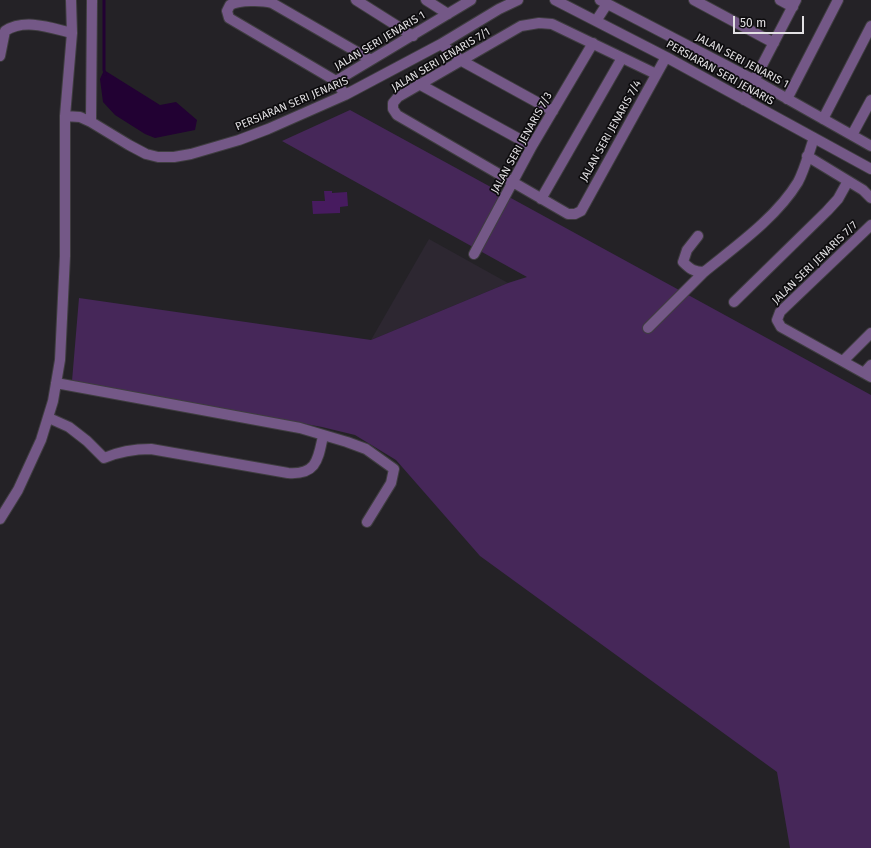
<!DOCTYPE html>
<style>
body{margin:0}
#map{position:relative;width:871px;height:848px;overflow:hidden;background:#242226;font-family:"Fira Sans",sans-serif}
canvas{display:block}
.scale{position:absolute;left:733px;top:16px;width:71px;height:18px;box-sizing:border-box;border:2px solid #e2e0e3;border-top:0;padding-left:5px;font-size:12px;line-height:14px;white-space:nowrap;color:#e2e0e3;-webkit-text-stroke:3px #0d0c0e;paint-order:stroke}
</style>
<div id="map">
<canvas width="871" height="848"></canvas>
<div class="scale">50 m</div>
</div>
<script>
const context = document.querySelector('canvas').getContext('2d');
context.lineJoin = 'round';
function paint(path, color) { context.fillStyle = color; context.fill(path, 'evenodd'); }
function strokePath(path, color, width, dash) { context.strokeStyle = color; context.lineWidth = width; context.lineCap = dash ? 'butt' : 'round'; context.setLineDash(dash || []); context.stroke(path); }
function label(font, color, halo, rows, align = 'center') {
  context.font = font + ' "Fira Sans",sans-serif'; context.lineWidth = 3.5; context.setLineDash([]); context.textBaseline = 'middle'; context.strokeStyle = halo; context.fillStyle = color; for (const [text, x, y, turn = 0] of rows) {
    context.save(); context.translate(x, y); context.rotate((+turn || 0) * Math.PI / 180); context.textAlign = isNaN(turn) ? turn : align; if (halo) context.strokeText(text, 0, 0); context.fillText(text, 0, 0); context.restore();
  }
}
const built = new Path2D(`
 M 429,239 L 508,283 L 371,340 Z`);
const green = new Path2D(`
 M 350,110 L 871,395 L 871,848 L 790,848 L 777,772 L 480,556 L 396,460 L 355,435 L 322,427 L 72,381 L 79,298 L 371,340 L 508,283 L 527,277 L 282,141 Z`);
const water = new Path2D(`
 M 104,70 L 160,105 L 176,102 L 197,120 L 195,130 L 155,138 L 145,134 L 115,115 L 103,102 L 100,79 Z`);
const stream = new Path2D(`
 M 104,0 L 104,70 L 105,74`);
const building = new Path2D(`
 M 324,191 L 332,191 L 332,193 L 347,192 L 348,206 L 340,207 L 340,213 L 313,214 L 312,201 L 325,201 Z`);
const minor = new Path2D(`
 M 356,0 L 413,36
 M 426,0 L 448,14
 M 555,0 L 666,57 L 871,169
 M 600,0 L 754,80 L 871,146
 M 694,0 L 774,43
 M 780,0 L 793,7
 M 596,21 L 607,4
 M 441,44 L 462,61 L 553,111
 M 0,56 L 5,31 C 25,18 51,28 72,33
 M 656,74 L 552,24 L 539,23 L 521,26 L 398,97 L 393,103 L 393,109 L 397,115 L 568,214 L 575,214 L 581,211 L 666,57
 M 336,81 L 229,18 L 227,11 L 230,5 C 240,0 262,0 272,3 L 371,60
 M 419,84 L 532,146
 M 345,95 L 336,81 L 471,0
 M 787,99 L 838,0
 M 744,100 L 796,0
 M 65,116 L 80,117 L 91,122 L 129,145 L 146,154 L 158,157 L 174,157 L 191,154 L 239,140 L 268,129 L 345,95 L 441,44 L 499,9 L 518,0
 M 823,119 L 871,26
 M 91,122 L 92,0
 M 852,135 L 871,100
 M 807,156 L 863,190 L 871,198
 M 541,199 L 622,58
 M 871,225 L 780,312 L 777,320 L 781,327 L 871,377
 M 698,236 L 687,250 L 683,262 C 690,269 694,272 704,272 C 736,246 776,218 798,182 C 805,169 809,152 814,138
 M 474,254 L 532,146 L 593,43
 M 734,302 L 827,211 L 838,199 L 848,181
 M 648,328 L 704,272
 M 843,361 L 871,333
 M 864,373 L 871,365
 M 56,383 L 300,428 L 347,442 L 366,449 L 394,469 L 391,483 L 367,522
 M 49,418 L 69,427 L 87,441 L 104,458 C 118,452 135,449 151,449 L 288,473 C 317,475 318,459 323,436
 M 0,519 L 18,490 L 41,440 L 53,401 L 60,360 L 65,256 L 65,116 L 72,33 L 71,0`);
const streetNames = [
 ["JALAN SERI JENARIS 1",380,41,-31],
 ["JALAN SERI JENARIS 7/1",441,60,-31],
 ["JALAN SERI JENARIS 1",742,61,28],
 ["PERSIARAN SERI JENARIS",720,73,29],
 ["PERSIARAN SERI JENARIS",292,104,-23],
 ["JALAN SERI JENARIS 7/4",611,131,-61],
 ["JALAN SERI JENARIS 7/3",522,143,-61],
 ["JALAN SERI JENARIS 7/7",815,263,-44]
];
paint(built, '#2d2731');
paint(green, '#462759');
paint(water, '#220133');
strokePath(stream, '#220133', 3);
paint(building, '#471b5f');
strokePath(minor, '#3f3d40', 12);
strokePath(minor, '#745887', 10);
label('11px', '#e2e0e3', '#0d0c0e', streetNames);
</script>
